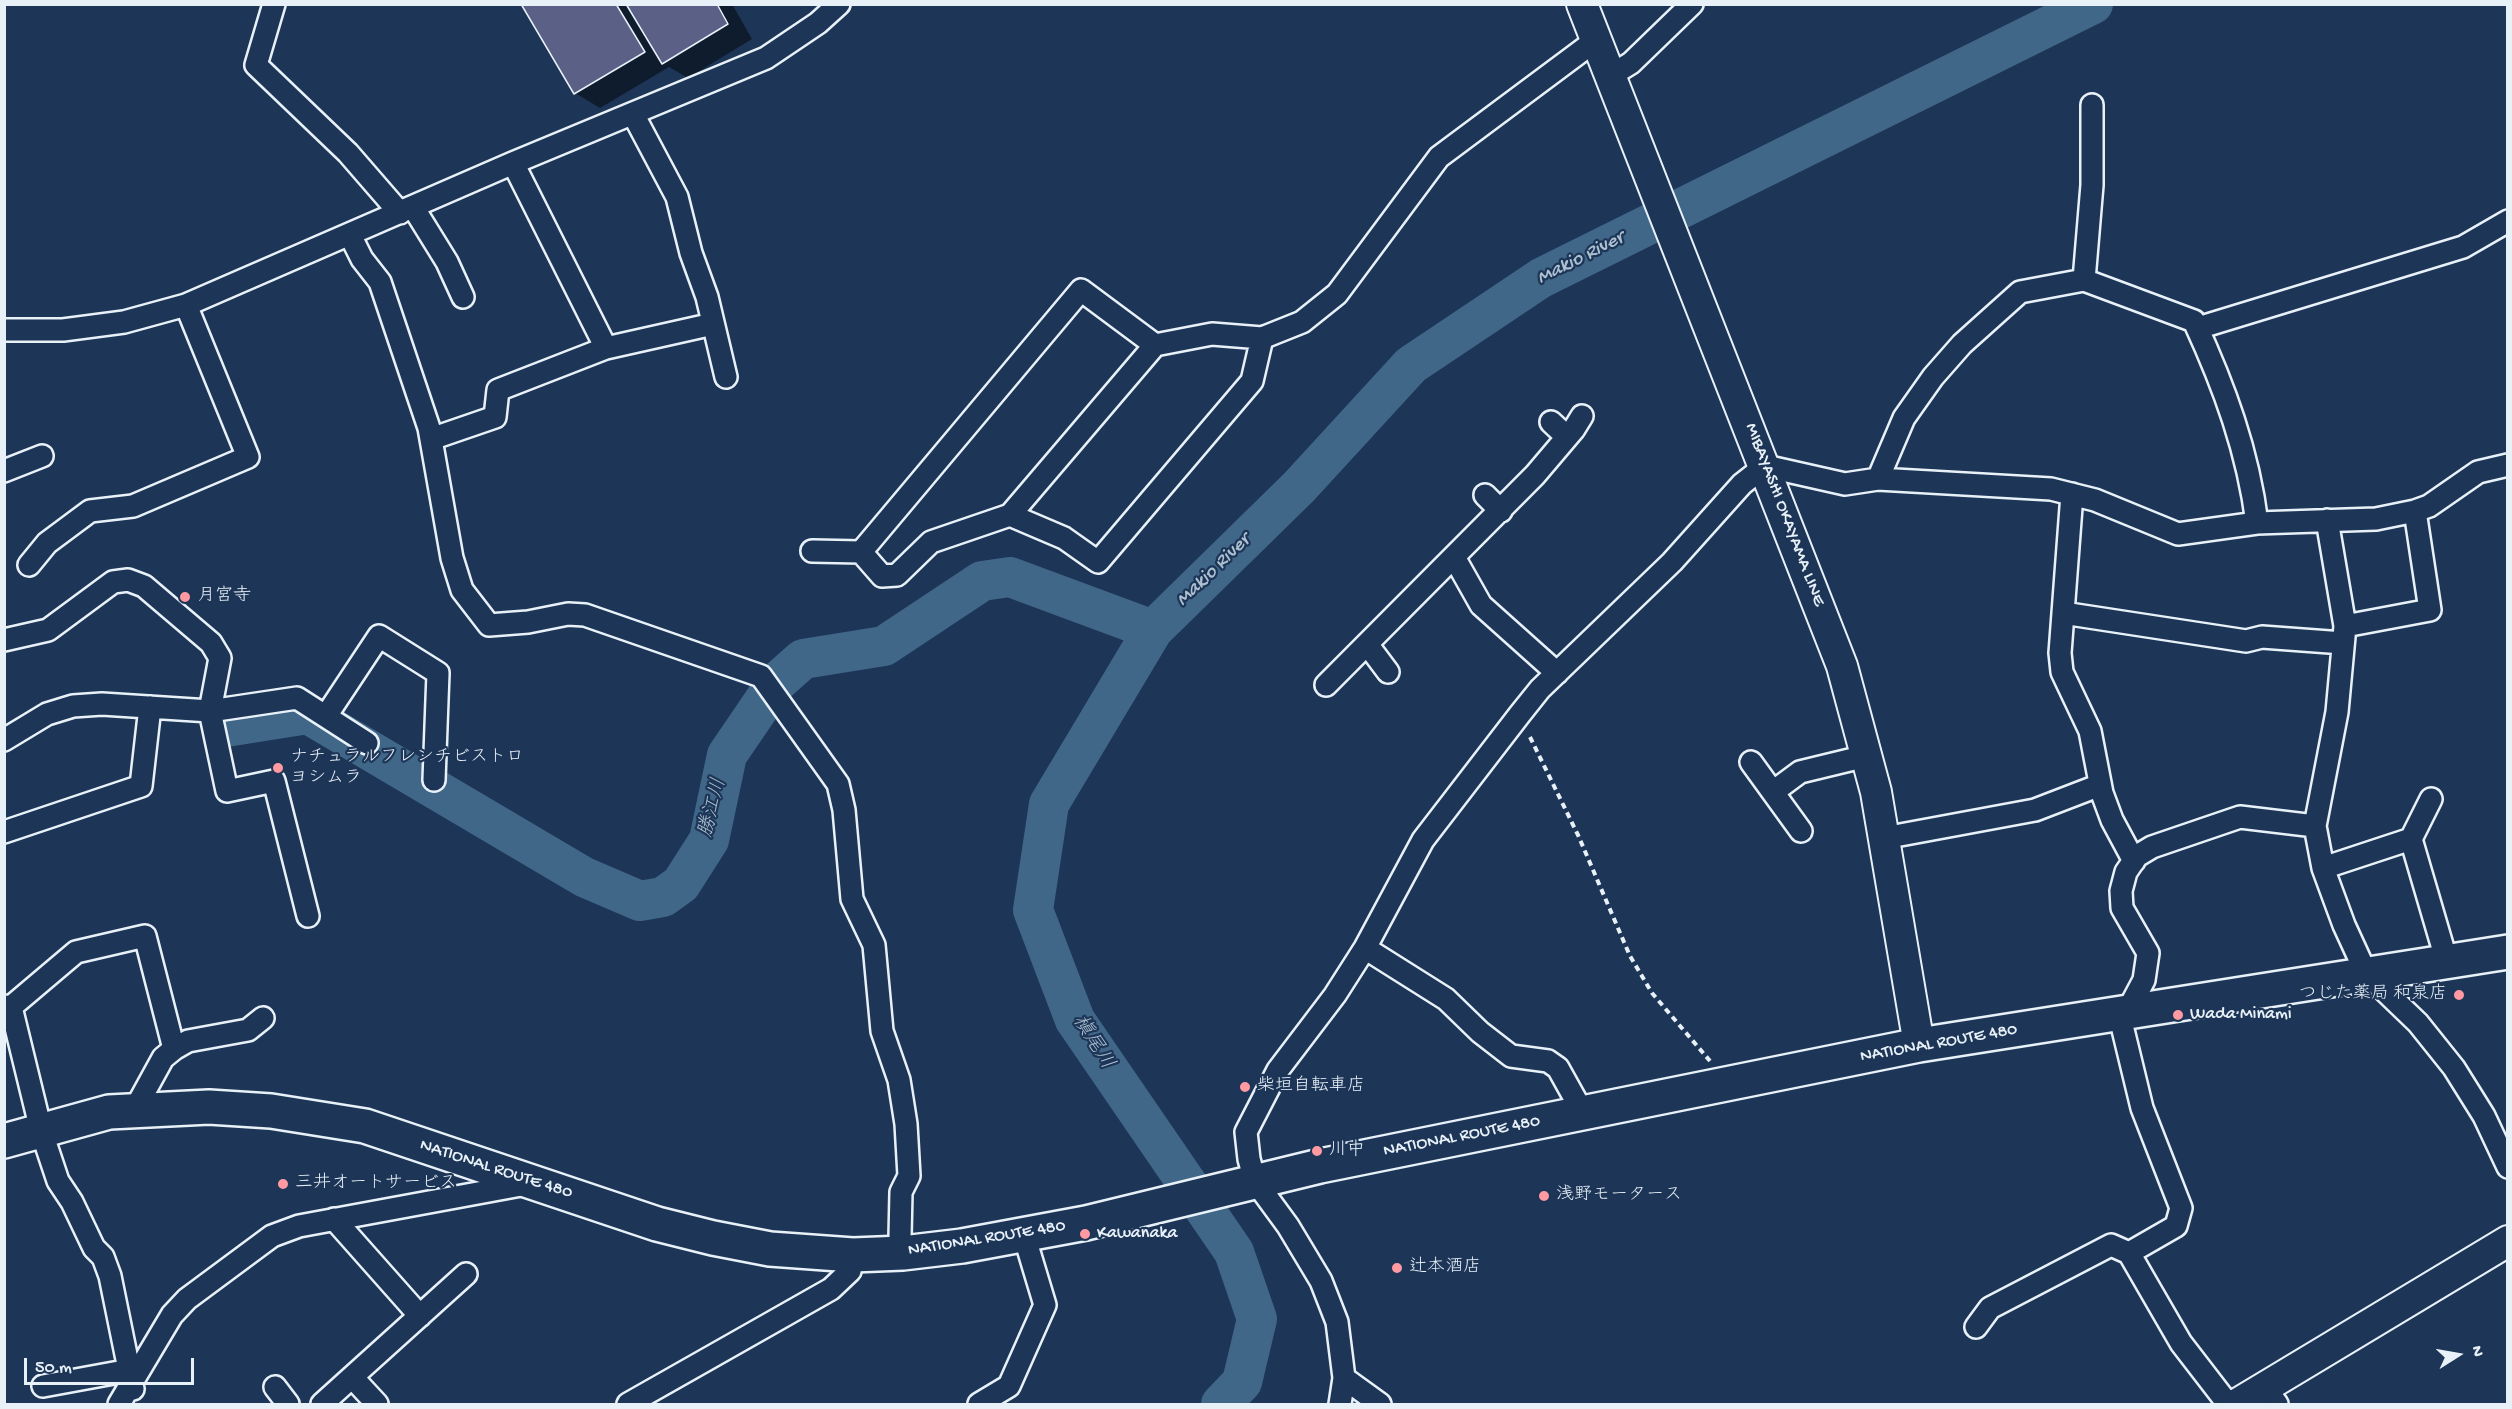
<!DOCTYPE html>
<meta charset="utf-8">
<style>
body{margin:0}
#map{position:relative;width:2512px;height:1409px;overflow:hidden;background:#1d3557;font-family:"Gochi Hand",sans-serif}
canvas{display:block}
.frame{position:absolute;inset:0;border:6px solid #e8f1f8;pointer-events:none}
.north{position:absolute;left:2428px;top:1325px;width:60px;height:60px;-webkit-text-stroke:4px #1d3557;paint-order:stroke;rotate:79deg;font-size:16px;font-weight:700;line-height:24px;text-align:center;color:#e8f1f8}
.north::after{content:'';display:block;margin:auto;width:21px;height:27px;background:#e8f1f8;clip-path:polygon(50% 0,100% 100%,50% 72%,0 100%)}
.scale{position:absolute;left:24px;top:1358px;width:170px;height:27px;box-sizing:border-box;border:3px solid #e8f1f8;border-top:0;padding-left:8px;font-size:18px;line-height:21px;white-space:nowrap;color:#e8f1f8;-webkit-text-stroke:4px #1d3557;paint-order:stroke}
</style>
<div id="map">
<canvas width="2512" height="1409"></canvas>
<div class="frame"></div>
<div class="north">N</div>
<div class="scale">50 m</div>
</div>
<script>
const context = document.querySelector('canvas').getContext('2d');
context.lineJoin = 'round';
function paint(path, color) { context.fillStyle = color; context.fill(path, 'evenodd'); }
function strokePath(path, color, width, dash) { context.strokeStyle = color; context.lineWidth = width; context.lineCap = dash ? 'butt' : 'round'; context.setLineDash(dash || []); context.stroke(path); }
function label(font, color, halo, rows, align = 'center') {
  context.font = font + ' "Gochi Hand","Klee One",sans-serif'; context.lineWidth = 4.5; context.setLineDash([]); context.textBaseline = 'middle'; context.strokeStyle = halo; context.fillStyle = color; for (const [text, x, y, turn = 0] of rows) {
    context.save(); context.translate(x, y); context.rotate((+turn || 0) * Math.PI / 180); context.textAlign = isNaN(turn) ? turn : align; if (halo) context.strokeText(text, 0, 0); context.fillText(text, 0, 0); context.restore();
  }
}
const shadow = new Path2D(`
 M 522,4 L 732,4 L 752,39 L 688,78 L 669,67 L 600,108 L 575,93 Z`);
const river = new Path2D(`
 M 226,727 L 308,714 L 584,877 L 640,901 L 663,897 L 681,884 L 709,840 L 727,755 L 776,683 L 803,659 L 884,646 L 982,581 L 1010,577 L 1153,630
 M 1221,1404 L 1242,1382 L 1257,1319 L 1234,1252 L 1075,1020 L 1033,910 L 1049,804 L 1153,630 L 1299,487 L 1411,365 L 1541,278 L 2093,4`);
const building = new Path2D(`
 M 521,4 L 616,4 L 645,52 L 574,94 Z
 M 626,4 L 717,4 L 728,24 L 662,64 Z`);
const path = new Path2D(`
 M 1530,737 L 1578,835 L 1630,956 L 1652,993 L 1710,1061`);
const street = new Path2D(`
 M 274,4 L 256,65 L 348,153 L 400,213
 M 1610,76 L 1631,63 L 1692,4
 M 633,114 L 677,197 L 691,253 L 707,297 L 726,377
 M 513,163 L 606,348
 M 413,207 L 447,262 L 463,297
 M 350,235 L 362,259 L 380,282 L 429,428 L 452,558 L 462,590 L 489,625 L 528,622 L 568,614 L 585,615 L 761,676 L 838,784 L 844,810 L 852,899 L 874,945 L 882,1031 L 899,1080 L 906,1124 L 909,1176 L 901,1192 L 900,1237 L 903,1253
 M 2084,280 L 2092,185 L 2092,105
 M 2198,328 L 2463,247 L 2508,221
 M 4,330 L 63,330 L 124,322 L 186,305 L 513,163 L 766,58 L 818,23 L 839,4
 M 1551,422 L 1567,437
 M 431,439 L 495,417 L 498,390 L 606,348 L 713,324
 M 4,471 L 42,456
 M 1878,479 L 1904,418 L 1933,377 L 1962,344 L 2020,292 L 2084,280 L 2194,321 C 2224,386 2248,451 2257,523
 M 2072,494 L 2060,653 L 2062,672 L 2090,731 L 2102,793 L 2112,820 L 2134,861
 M 1485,495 L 1501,511
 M 1010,515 L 1155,345 L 1212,334 L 1262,338 L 1302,322 L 1337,294 L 1439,157 L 1596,40
 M 2327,520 L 2345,626 L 2337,712 L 2315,826 L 2323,868 L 2344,925 L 2366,973 L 2418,1023 L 2454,1068 L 2484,1116 L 2508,1167
 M 812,551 L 861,552 L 882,576 L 897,575 L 931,542 L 1010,515 L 1064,538 L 1098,562 L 1252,381 L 1262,338
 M 861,552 L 1081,290 L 1155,345
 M 1454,557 L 1481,605 L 1557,673
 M 29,565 L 47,543 L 90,511 L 133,506 L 248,457 L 186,305
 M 2063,613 L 2246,641 L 2262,637 L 2343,643
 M 2345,626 L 2430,610 L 2415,511
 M 4,640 L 48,630 L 113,582 L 128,580 L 144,586 L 211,643 L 220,658 L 210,711 L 227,791 L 274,781 L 308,916
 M 1367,644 L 1388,672
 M 1326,685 L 1535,475 L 1574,429 L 1582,416
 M 326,716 L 379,636 L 438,673 L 434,780
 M 4,740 L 47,714 L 73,706 L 102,704 L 210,711 L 297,698 L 367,743
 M 1751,762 L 1801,831
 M 1773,792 L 1800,772 L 1866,756
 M 4,832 L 141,786 L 150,707
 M 1884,838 L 2035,810 L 2100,785
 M 2411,839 L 2447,962
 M 2323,868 L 2411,839 L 2431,799
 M 1365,948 L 1446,999 L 1480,1032 L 1511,1056 L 1548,1061 L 1558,1068 L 1583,1113
 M 4,1006 L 11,1007 L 76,952 L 145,936 L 174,1049
 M 11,1007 L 41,1130 L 58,1181 L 72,1202 L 94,1248 L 103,1257 L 110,1276 L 133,1389
 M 2127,1012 L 2144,980 L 2148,953 L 2122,908 L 2121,891 L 2126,872 L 2137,856 L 2152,847 L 2240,817 L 2315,826
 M 2119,1013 L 2142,1108 L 2181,1208 L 2176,1226 L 2129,1253
 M 135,1109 L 163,1058 L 174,1049 L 188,1041 L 248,1030 L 263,1018
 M 334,1219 L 420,1316
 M 1976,1327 L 1990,1308 L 2111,1245 L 2129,1253 L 2181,1343 L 2228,1404
 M 352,1377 L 377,1404
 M 1344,1378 L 1380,1404
 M 43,1386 L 130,1370
 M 275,1387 L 288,1404
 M 2266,1389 L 2277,1404
 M 119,1404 L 172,1315 L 187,1299 L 272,1236 L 299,1226 L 532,1183
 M 322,1404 L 466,1274
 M 628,1404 L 831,1289 L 850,1271 L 853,1255
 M 979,1404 L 1009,1386 L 1045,1305 L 1024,1235
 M 1340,1404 L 1344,1378 L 1337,1322 L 1321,1281 L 1288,1226 L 1255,1181 L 1249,1159 L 1246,1132 L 1278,1070 L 1335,995 L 1365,948 L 1423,840 L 1520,714 L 1540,689 L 1672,562 L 1742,484 L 1765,466 L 1845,484 L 1878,479 L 2051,489 L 2095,500 L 2178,534 L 2257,523 L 2376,519 L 2415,511 L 2429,506 L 2478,472 L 2508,465`);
const secondary = new Path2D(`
 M 1582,4 L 1842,666 L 1876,792 L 1919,1045
 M 2237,1404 L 2508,1241`);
const highway = new Path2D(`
 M 4,1141 L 109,1112 L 209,1107 L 271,1111 L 365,1126 L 657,1224 L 713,1238 L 770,1249 L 853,1255 L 903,1253 L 962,1246 L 1086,1223 L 1320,1166 L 1919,1045 L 2508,952`);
const markers = [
 [185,597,6,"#ff9aa2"],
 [278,768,6,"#ff9aa2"],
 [2459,995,6,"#ff9aa2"],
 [2178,1015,6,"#ff9aa2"],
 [1245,1087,6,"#ff9aa2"],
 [1317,1151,6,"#ff9aa2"],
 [283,1184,6,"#ff9aa2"],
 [1544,1196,6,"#ff9aa2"],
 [1085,1234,6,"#ff9aa2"],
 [1397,1268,6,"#ff9aa2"]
];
const streetNames = [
 ["MIBAYASHI OKAYAMA LINE",1784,515,69],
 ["NATIONAL ROUTE 480",1939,1044,-10],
 ["NATIONAL ROUTE 480",1462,1137,-11],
 ["NATIONAL ROUTE 480",496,1170,18],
 ["NATIONAL ROUTE 480",987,1239,-9]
];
const poiNames = [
 ["月宮寺",197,597],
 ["ナチュラルフレンチビストロ",290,758],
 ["ヨシムラ",290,779],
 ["つじた薬局 和泉店",2447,995,"right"],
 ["Wada Minami",2190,1015],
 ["柴垣自転車店",1257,1087],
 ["川中",1329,1151],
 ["三井オートサービス",295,1184],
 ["浅野モータース",1556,1196],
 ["Kawanaka",1097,1234],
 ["辻本酒店",1409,1268]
];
const waterNames = [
 ["Makio River",1581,259,-27],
 ["Makio River",1214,571,-44],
 ["勝江川",714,808,-76],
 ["槇尾川",1092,1043,58]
];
paint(shadow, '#0007');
strokePath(river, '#406788', 40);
paint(building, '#5a6086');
strokePath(building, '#e8f1f8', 1.5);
strokePath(street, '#e8f1f8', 26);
strokePath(secondary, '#e8f1f8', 34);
strokePath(highway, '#e8f1f8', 38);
strokePath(path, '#e8f1f8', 4, [6, 4.5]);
strokePath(street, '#1d3557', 21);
strokePath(secondary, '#1d3557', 30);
strokePath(highway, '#1d3557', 33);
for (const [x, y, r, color] of markers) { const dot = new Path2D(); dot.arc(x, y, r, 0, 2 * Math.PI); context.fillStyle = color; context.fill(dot); strokePath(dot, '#1d3557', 2); }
label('18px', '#e8f1f8', '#1d3557', streetNames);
label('18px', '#e8f1f8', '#1d3557', poiNames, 'left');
label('italic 20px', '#adc1d1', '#1d3557', waterNames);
</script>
